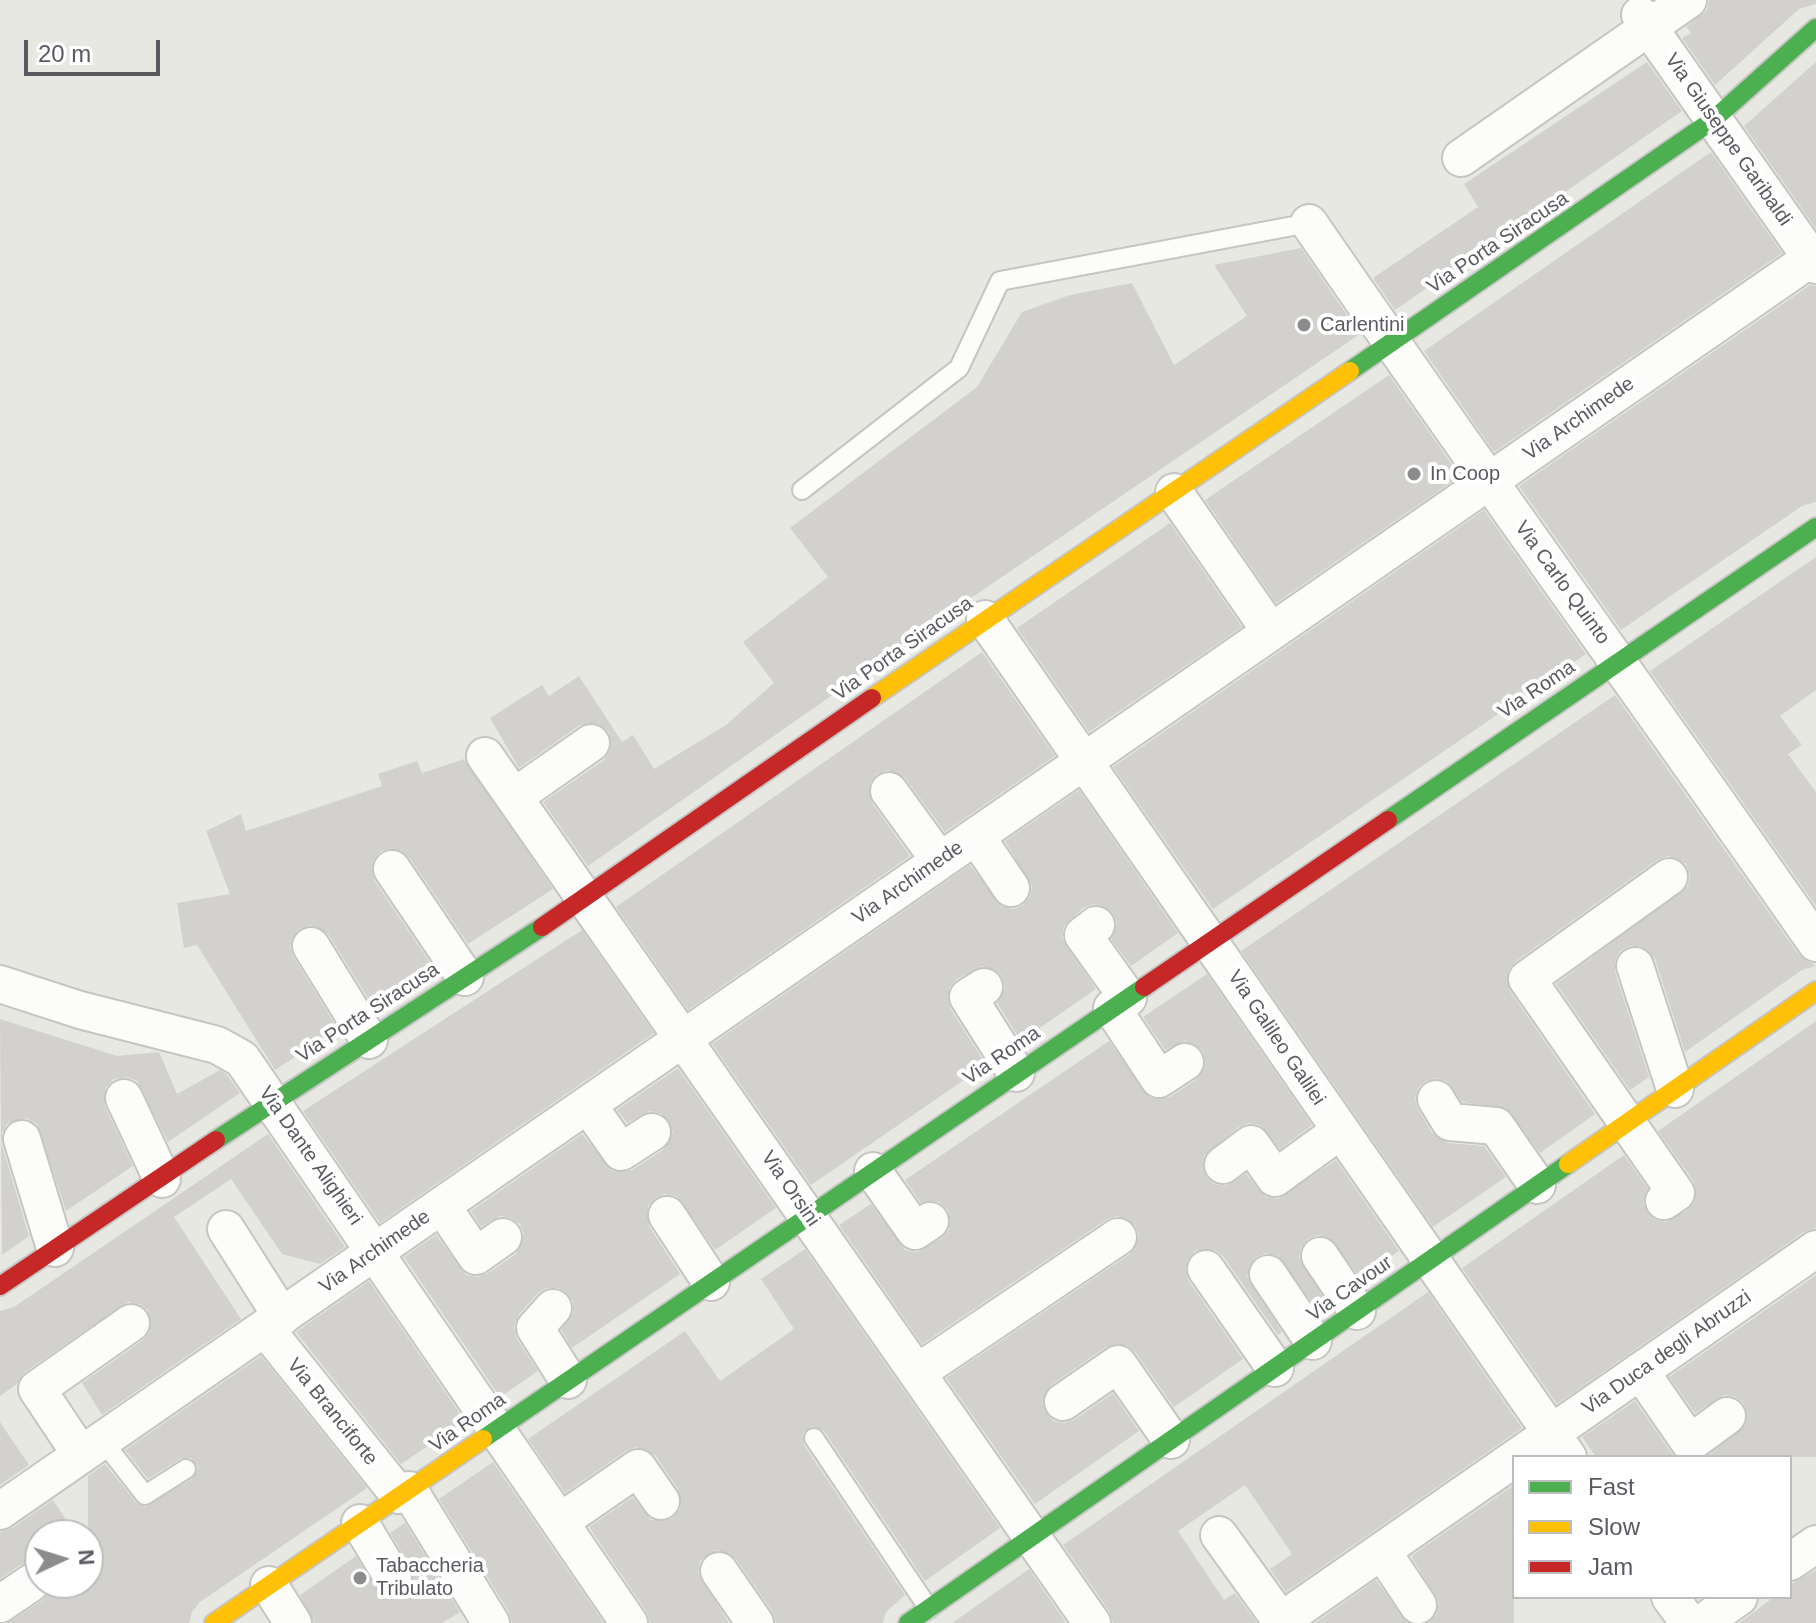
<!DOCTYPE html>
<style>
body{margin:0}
#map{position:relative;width:1816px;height:1623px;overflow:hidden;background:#e8e8e3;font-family:Helvetica,sans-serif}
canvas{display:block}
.legend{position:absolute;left:1512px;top:1455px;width:280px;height:144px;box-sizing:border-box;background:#fff;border:2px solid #bdbdbf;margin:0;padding:10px 14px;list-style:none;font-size:24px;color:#595b60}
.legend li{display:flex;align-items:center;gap:16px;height:40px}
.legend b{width:40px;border:2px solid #bdbdbf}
.north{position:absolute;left:24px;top:1519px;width:80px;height:80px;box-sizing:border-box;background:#fff;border:2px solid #bdbdbf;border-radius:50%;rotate:86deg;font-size:22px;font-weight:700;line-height:32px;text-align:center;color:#595b60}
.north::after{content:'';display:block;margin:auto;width:28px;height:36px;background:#8b8c8e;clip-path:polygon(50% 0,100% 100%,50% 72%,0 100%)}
.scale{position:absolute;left:24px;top:40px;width:136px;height:36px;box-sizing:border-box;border:4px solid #595b60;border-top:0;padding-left:10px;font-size:24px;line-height:28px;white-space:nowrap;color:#595b60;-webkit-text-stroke:6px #fff;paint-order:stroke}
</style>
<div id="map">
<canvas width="1816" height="1623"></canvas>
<ul class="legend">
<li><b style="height:10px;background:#4caf50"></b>Fast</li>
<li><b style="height:10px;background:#ffc107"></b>Slow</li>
<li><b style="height:10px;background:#c62828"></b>Jam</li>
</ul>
<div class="north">N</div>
<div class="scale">20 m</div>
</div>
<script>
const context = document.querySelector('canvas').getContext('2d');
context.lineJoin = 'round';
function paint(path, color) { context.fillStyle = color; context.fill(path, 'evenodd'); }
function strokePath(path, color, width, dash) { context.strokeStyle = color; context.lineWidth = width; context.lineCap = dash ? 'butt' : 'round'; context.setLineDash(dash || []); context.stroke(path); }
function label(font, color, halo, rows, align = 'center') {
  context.font = font + ' Helvetica,sans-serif'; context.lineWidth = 8; context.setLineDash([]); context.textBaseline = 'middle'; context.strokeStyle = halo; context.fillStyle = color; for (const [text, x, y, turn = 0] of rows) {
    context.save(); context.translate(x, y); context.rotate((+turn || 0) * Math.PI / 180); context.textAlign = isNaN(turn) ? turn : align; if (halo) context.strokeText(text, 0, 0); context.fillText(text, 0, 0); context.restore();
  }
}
const building = new Path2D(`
 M 1709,0 L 1816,0 L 1816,4 L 1799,9 L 1715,85 L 1682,38 L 1691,33 L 1686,27 L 1707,10 Z
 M 1647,62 L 1682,111 L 1395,310 L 1373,278 L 1478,207 L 1464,184 Z
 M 1816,62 L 1816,229 L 1744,126 Z
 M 1711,152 L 1782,253 L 1494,452 L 1424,351 Z
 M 1301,248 L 1360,334 L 971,598 L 588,866 L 543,802 L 604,760 L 610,751 L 609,732 L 599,724 L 580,725 L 519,768 L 490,718 L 542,685 L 549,696 L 579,676 L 622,742 L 633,735 L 654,769 L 726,725 L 774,683 L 743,642 L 828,577 L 790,528 L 977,387 L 1022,312 L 1070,295 L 1132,283 L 1174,365 L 1247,316 L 1214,265 Z
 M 1810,285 L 1816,286 L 1816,502 L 1802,506 L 1621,630 L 1519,486 Z
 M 1389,375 L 1460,476 L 1276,603 L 1205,500 Z
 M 1484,510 L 1586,654 L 1213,909 L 1113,767 Z
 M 1170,523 L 1242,627 L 1089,732 L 1017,628 Z
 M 1816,557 L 1816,690 L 1780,716 L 1802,745 L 1788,754 L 1816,792 L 1816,906 L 1650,671 Z
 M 982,652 L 1055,756 L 945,832 L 905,778 L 888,770 L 877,774 L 870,783 L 872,803 L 910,856 L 688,1010 L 616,907 Z
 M 1615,695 L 1799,955 L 1816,966 L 1802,970 L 1685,1052 L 1655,959 L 1640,946 L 1629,946 L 1620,951 L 1615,961 L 1615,972 L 1649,1077 L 1630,1090 L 1556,984 L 1688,886 L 1690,876 L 1686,864 L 1668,856 L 1657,860 L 1515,962 L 1508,971 L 1510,991 L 1595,1114 L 1540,1153 L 1506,1108 L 1462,1102 L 1447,1081 L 1436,1078 L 1426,1081 L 1418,1088 L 1415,1099 L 1418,1109 L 1432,1133 L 1448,1143 L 1484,1146 L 1506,1177 L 1433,1227 L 1241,951 Z
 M 464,759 L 553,889 L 468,944 L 409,857 L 400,850 L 381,851 L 373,861 L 374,880 L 433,967 L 373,1006 L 328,934 L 311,925 L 299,929 L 290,946 L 293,956 L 338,1029 L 275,1070 L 197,945 L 184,948 L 177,903 L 230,894 L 206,831 L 241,814 L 246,831 L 382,786 L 378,774 L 417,761 L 422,773 Z
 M 1079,790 L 1178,933 L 1131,966 L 1111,939 L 1117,923 L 1112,912 L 1094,904 L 1083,908 L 1064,926 L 1062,938 L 1096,989 L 1021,1041 L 997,1003 L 1005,987 L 1001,975 L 982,966 L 957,979 L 949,988 L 950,1008 L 986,1065 L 811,1185 L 712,1044 L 970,865 L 1001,906 L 1013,909 L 1023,905 L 1030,896 L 1032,886 L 1005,841 Z
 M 582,930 L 654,1033 L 380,1223 L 303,1111 Z
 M 1207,974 L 1312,1125 L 1280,1149 L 1260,1125 L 1249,1123 L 1239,1127 L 1204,1156 L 1206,1177 L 1214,1184 L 1225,1186 L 1246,1174 L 1266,1197 L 1278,1199 L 1336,1160 L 1399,1251 L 1360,1278 L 1330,1238 L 1318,1235 L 1308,1239 L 1301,1248 L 1299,1258 L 1326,1302 L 1316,1308 L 1278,1256 L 1266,1253 L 1256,1257 L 1247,1276 L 1282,1332 L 1278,1335 L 1223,1256 L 1214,1250 L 1195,1251 L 1187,1261 L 1188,1280 L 1243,1359 L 1174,1407 L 1135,1352 L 1126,1345 L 1106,1347 L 1051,1385 L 1042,1403 L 1053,1421 L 1064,1423 L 1074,1420 L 1113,1393 L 1139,1431 L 1035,1504 L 946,1378 L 1130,1254 L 1139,1236 L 1135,1225 L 1117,1216 L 1106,1220 L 922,1344 L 839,1225 L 871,1204 L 905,1250 L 917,1252 L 942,1238 L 949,1230 L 948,1210 L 939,1202 L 921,1203 L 905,1180 L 1109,1041 L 1150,1098 L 1170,1097 L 1196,1080 L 1206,1062 L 1202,1050 L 1185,1041 L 1165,1050 L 1143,1017 Z
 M 0,1019 L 117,1056 L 159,1052 L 177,1094 L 220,1070 L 227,1075 L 240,1093 L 168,1142 L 137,1081 L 127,1077 L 114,1079 L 106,1087 L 105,1106 L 133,1166 L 66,1211 L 37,1124 L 26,1118 L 7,1124 L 2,1133 L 2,1145 L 29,1236 L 2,1255 Z
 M 1816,1021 L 1816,1228 L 1804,1232 L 1557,1404 L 1462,1268 L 1624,1155 L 1648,1189 L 1643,1203 L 1654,1219 L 1666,1222 L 1688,1210 L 1695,1201 L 1694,1182 L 1658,1131 Z
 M 678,1068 L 776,1208 L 715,1250 L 677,1197 L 665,1194 L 655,1198 L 648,1206 L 649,1226 L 680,1274 L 572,1348 L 561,1330 L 573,1313 L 573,1301 L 558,1288 L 547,1288 L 538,1293 L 519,1314 L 514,1327 L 517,1339 L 538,1371 L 500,1397 L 404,1257 L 436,1235 L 466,1275 L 477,1277 L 488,1273 L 516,1254 L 524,1234 L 520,1224 L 511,1218 L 500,1216 L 481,1227 L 471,1211 L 582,1134 L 613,1171 L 632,1170 L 663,1150 L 673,1132 L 662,1114 L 650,1111 L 627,1123 L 617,1110 Z
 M 268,1134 L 345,1247 L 320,1264 L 282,1254 L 231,1179 L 174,1217 L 241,1319 L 102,1415 L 82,1383 L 143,1340 L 150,1331 L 148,1310 L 139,1304 L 128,1302 L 25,1372 L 17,1384 L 0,1396 L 0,1311 L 14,1307 Z
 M 805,1249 L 1000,1528 L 925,1581 L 824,1431 L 812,1426 L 803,1433 L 804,1445 L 905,1595 L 886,1612 L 883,1623 L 776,1623 L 772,1611 L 736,1559 L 718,1550 L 700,1561 L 698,1573 L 729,1623 L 650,1623 L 646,1611 L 589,1527 L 633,1497 L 651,1520 L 672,1519 L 680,1509 L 678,1489 L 655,1455 L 637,1447 L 626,1451 L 565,1493 L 528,1439 L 685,1331 L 720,1381 L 794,1329 L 761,1279 Z
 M 1816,1275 L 1816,1457 L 1706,1457 L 1746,1425 L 1744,1404 L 1736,1397 L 1724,1395 L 1695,1413 L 1669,1377 Z
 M 369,1281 L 465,1421 L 401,1464 L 296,1332 Z
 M 1428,1292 L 1522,1428 L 1286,1592 L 1270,1569 L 1292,1554 L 1245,1485 L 1178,1531 L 1224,1600 L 1235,1593 L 1257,1623 L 1113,1623 L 1109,1611 L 1063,1545 Z
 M 261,1356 L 367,1488 L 200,1602 L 192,1612 L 189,1623 L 7,1623 L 43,1600 L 52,1583 L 88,1583 L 88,1476 L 105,1464 L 136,1502 L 145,1507 L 192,1479 L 198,1468 L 191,1458 L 180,1459 L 148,1479 L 125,1450 Z
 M 1635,1401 L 1673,1455 L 1675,1457 L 1596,1457 L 1582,1437 Z
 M 0,1422 L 29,1465 L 0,1485 Z
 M 493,1462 L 604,1623 L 512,1623 L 509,1612 L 439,1499 Z
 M 1514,1485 L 1514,1623 L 1428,1623 L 1436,1615 L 1439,1603 L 1411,1556 Z
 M 53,1500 L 76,1535 L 40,1535 L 40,1564 L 20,1565 L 0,1579 L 0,1532 L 12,1528 Z
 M 405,1523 L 460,1612 L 442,1623 L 314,1623 L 300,1595 L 356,1556 L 382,1596 L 394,1599 L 411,1589 L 411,1568 L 390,1533 Z
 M 1029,1569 L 1066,1623 L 952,1623 Z
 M 1816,1570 L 1816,1623 L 1739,1623 L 1774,1597 L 1790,1597 L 1790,1585 Z
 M 1376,1580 L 1408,1623 L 1315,1623 Z`);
const lane = new Path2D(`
 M 802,490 L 959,368 L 1000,281 L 1309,223
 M 814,1438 L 929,1609
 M 102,1440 L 145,1495 L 186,1469`);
const street = new Path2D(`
 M 1640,15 L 1816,265
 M 1461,158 L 1688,0
 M 1309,223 C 1475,465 1648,702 1816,943
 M 1174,492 L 1271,632
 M 985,619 L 1568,1457
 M 485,756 L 1092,1623
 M 889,791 L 940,861
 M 514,797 L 591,743
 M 976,836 L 1011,888
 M 392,869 L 465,977
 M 1096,925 L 1083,935 L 1128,998
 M 311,946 L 369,1040
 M 1635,966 L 1675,1089
 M 0,984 L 80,1010 L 217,1045 L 242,1059 L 629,1623
 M 984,987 L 968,997 L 1016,1073
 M 1112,1008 L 1159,1079 L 1185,1062
 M 124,1098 L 162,1179
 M 1436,1099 L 1450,1122 L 1496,1126 L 1537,1185
 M 588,1105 L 621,1152 L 652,1132
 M 22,1139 L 55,1248
 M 1223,1165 L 1251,1144 L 1275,1178 L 1340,1131
 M 873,1171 L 915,1231 L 930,1221
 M 1664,1201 L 1676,1193 L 1527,979 L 1669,877
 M 442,1206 L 476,1256 L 503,1237
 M 667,1215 L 711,1282
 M 226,1229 L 282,1317
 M 1320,1256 L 1357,1311
 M 1206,1269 L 1275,1368
 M 1268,1274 L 1313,1341
 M 553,1308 L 535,1328 L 568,1380
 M 265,1328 L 399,1495
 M 1640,1371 L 1690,1443 L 1727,1416
 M 918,1372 L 1118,1237
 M 1063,1402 L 1118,1364 L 1171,1440
 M 81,1455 L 37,1389 L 131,1323
 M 1517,1457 L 1816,1249
 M 409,1490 L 491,1623
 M 0,1511 L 1816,255
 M 561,1521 L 638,1468 L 661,1501
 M 360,1523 L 393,1578
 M 1219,1535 L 1281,1621
 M 1382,1551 L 1418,1605
 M 1790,1562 L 1816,1544
 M 719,1571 L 755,1623
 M 269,1585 L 293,1623
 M 1670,1597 L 1689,1623
 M 0,1604 L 31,1583
 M 1278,1623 L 1514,1459
 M 1702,1623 L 1739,1597`);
const fast = new Path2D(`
 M 1350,371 L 1713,120 L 1816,28
 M 1388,820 L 1816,527
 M 216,1140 L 542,927
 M 483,1439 L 1144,987
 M 908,1623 L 1568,1164`);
const slow = new Path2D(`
 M 872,698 L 1350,371
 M 1568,1164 L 1816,991
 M 214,1623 L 483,1439`);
const jam = new Path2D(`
 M 542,927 L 872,698
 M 1144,987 L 1388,820
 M 0,1286 L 216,1140`);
const markers = [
 [1304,325,8,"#8b8c8e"],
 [1414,474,8,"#8b8c8e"],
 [360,1578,8,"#8b8c8e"]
];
const streetNames = [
 ["Via Giuseppe Garibaldi",1728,140,55],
 ["Via Porta Siracusa",1498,243,-34],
 ["Via Archimede",1579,419,-35],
 ["Via Carlo Quinto",1562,583,54],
 ["Via Porta Siracusa",903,649,-35],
 ["Via Roma",1537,690,-34],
 ["Via Archimede",908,883,-35],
 ["Via Porta Siracusa",368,1013,-33],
 ["Via Galileo Galilei",1276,1038,56],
 ["Via Roma",1002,1056,-34],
 ["Via Dante Alighieri",310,1156,55],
 ["Via Orsini",790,1189,55],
 ["Via Archimede",375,1252,-35],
 ["Via Cavour",1350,1289,-35],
 ["Via Duca degli Abruzzi",1667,1353,-35],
 ["Via Branciforte",332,1412,51],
 ["Via Roma",468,1423,-35]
];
const poiNames = [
 ["Carlentini",1320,325],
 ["In Coop",1430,474],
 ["Tabaccheria",376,1566],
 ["Tribulato",376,1589]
];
paint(building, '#d2d1ce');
strokePath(lane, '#c5c5c3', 22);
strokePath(street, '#c5c5c3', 40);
strokePath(fast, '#c5c5c4', 22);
strokePath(slow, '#c5c5c4', 22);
strokePath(jam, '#c5c5c4', 22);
strokePath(lane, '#fcfcfb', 18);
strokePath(street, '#fcfcfb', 36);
strokePath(fast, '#4caf50', 18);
strokePath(slow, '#ffc107', 18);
strokePath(jam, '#c62828', 18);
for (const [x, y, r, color] of markers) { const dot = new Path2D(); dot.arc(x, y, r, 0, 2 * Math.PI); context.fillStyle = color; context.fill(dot); strokePath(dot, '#fff', 3); }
label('20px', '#595b60', '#fff', streetNames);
label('20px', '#595b60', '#fff', poiNames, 'left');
</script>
